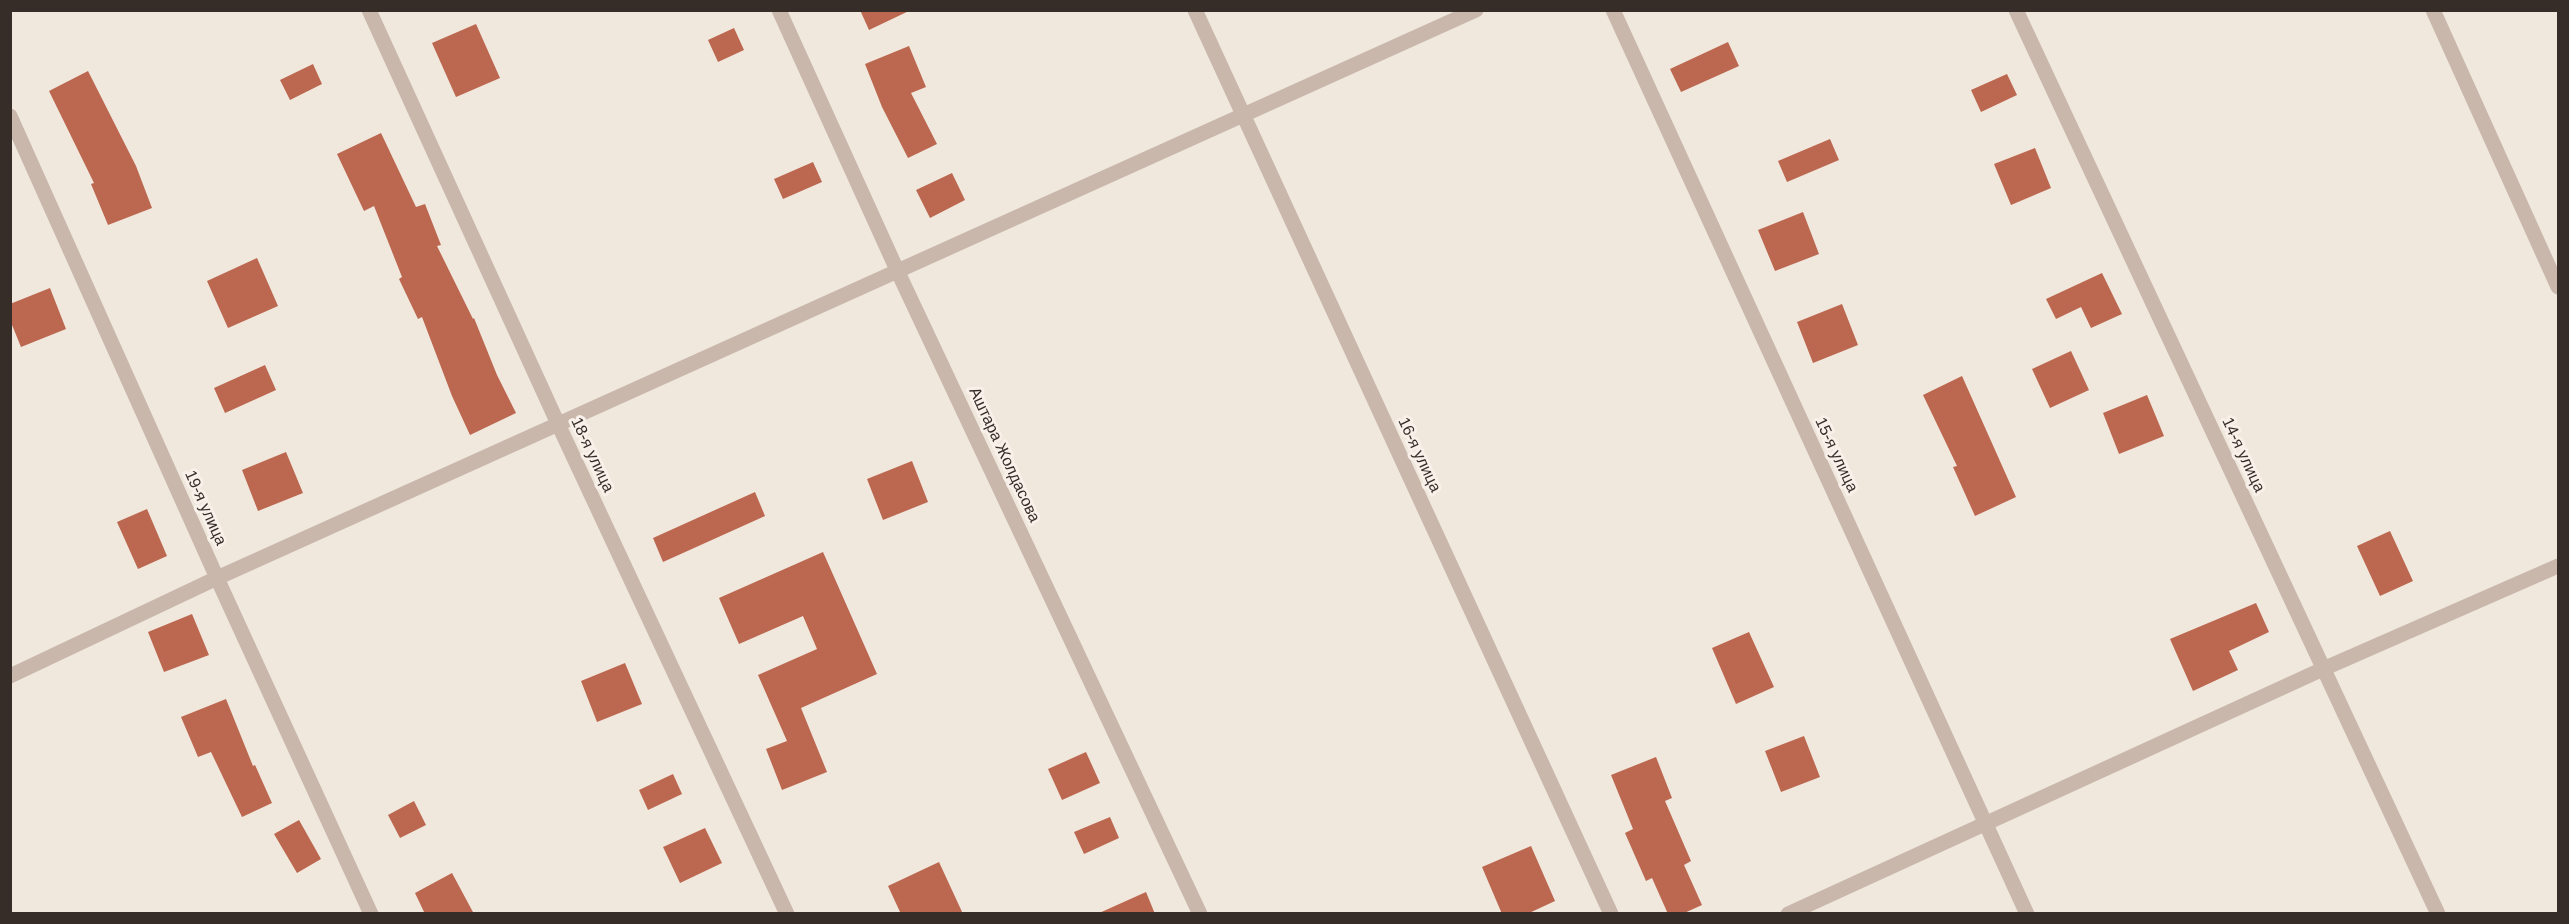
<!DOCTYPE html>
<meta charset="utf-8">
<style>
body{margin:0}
#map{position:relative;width:2569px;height:924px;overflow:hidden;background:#f0e7dd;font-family:Helvetica,sans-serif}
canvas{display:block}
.frame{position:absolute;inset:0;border:12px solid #362d29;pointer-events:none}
</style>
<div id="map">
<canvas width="2569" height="924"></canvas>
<div class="frame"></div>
</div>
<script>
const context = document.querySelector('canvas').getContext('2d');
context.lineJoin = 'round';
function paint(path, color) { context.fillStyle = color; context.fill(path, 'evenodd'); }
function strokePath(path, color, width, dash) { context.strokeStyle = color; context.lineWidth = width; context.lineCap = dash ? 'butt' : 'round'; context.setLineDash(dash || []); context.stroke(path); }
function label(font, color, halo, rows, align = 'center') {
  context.font = font + ' Helvetica,sans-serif'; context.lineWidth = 6; context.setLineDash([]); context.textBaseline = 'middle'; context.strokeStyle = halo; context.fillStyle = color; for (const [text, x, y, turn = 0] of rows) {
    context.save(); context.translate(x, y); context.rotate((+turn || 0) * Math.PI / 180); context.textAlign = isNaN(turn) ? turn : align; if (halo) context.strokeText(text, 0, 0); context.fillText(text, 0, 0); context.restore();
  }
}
const building = new Path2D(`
 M 860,10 L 911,10 L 869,30 Z
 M 476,24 L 500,78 L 456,97 L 432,43 Z
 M 734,28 L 744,50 L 718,62 L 708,40 Z
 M 1728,42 L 1739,66 L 1681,92 L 1670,69 Z
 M 909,46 L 926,87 L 911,93 L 937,144 L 908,158 L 882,107 L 865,64 Z
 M 313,64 L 322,84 L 290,100 L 280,80 Z
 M 88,71 L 136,166 L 152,208 L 108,225 L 91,184 L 94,183 L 49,91 Z
 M 2007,74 L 2017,95 L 1981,112 L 1971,90 Z
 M 381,133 L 416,207 L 425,204 L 441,245 L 437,246 L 473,319 L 474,318 L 497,375 L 516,413 L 470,435 L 452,396 L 422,317 L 418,319 L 399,279 L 402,277 L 374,206 L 364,211 L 337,154 Z
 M 1830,139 L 1839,160 L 1787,182 L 1778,161 Z
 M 2035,148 L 2051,188 L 2011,205 L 1994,164 Z
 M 813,162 L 822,182 L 783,199 L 774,179 Z
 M 952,173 L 965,200 L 930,218 L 916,190 Z
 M 1803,212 L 1819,254 L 1775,271 L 1758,230 Z
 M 257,258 L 278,306 L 228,328 L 207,281 Z
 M 2102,273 L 2122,314 L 2091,328 L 2081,307 L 2056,319 L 2046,299 Z
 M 50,288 L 66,329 L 21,347 L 10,320 L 10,304 Z
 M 1842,304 L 1858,345 L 1813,363 L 1797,322 Z
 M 2071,351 L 2089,390 L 2050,408 L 2032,369 Z
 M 265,365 L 276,390 L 225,413 L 214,388 Z
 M 1962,376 L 2016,497 L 1975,516 L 1953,467 L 1957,466 L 1923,395 Z
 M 2147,395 L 2164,436 L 2119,454 L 2103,413 Z
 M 286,452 L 303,493 L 258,511 L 242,470 Z
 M 912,461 L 928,502 L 883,520 L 867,479 Z
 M 755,492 L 765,516 L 663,562 L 653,538 Z
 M 147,509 L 167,556 L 138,569 L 117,522 Z
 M 2390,531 L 2413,581 L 2380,596 L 2357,546 Z
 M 823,552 L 877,674 L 801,708 L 827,772 L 782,790 L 766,749 L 787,741 L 758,675 L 817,649 L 803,616 L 739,644 L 719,598 Z
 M 2256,603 L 2269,632 L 2229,651 L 2238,670 L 2193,691 L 2170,639 Z
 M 192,614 L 209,655 L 164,672 L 148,632 Z
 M 1749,632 L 1774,687 L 1736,704 L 1712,648 Z
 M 625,663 L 642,704 L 597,722 L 581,681 Z
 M 226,699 L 253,766 L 255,765 L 272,803 L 242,817 L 211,752 L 198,757 L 181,717 Z
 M 1804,736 L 1820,777 L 1781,792 L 1765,751 Z
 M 1086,752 L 1100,783 L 1062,800 L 1048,769 Z
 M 1656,757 L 1672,798 L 1665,801 L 1691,861 L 1684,865 L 1702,905 L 1682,914 L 1668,914 L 1652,878 L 1646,881 L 1625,833 L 1633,829 L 1611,775 Z
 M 673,774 L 682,794 L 648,810 L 639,790 Z
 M 414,801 L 426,825 L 400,838 L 388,815 Z
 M 1110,817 L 1119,838 L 1084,854 L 1074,832 Z
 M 299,820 L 321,859 L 297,873 L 274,834 Z
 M 705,828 L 722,863 L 680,883 L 663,847 Z
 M 1531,846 L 1555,901 L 1527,914 L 1502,914 L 1482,867 Z
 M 939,862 L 963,914 L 901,914 L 888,886 Z
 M 452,873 L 474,914 L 425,914 L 415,893 Z
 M 1146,892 L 1155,914 L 1097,914 Z`);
const minor = new Path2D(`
 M 369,10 L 559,426 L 787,914
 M 779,10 L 897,270 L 1200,914
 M 1195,10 L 1611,914
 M 1613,10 L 2027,914
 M 2016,10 L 2438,914
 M 2433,10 L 2558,287
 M 10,116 L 217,578 L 371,914
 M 10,676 L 217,578 L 1476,10
 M 1788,914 L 2323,669 L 2558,566`);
const streetNames = [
 ["18-я улица",592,455,65],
 ["Аштара Жолдасова",1004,455,65],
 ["16-я улица",1419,455,65],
 ["15-я улица",1836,455,65],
 ["14-я улица",2243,455,65],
 ["19-я улица",205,508,66]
];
paint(building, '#bc674f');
strokePath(minor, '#c8b7aa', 15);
label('16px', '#362d29', '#f8f1e9', streetNames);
</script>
